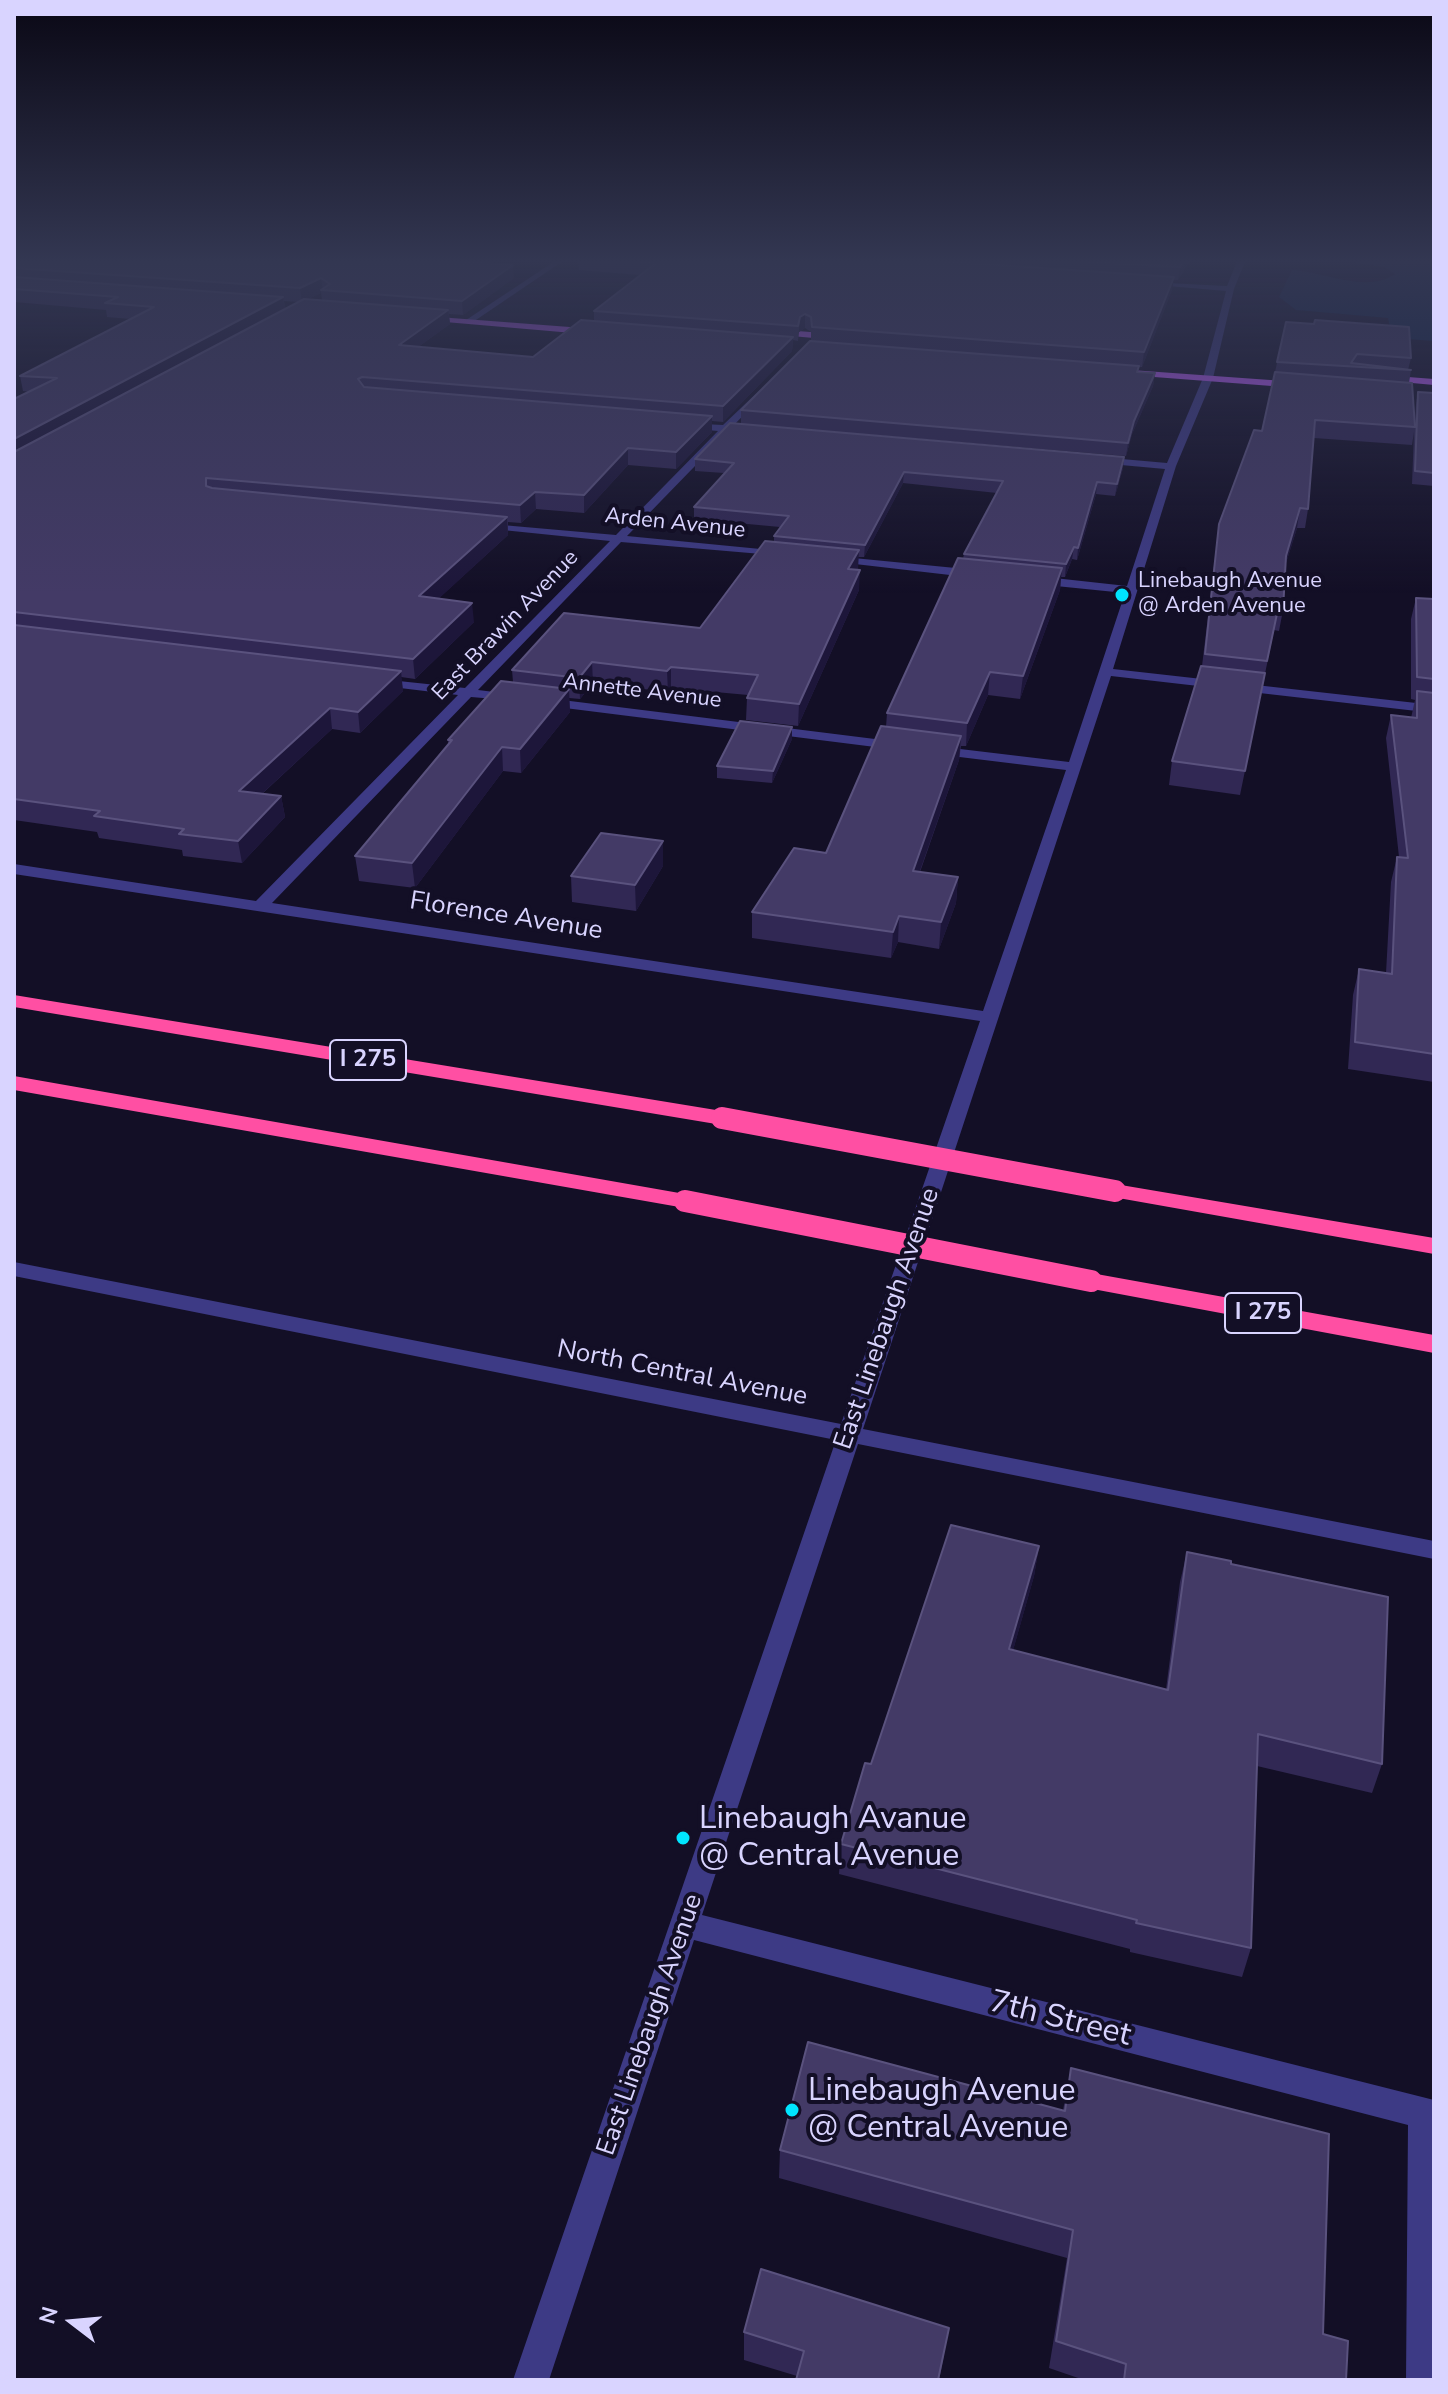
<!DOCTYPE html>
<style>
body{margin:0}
#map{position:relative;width:1448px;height:2394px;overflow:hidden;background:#130f26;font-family:"Nunito Sans",sans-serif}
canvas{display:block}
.frame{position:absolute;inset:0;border:16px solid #d9d4ff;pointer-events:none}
.north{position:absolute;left:32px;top:2282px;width:80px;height:80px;-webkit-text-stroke:6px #130f26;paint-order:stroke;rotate:286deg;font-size:22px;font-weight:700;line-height:32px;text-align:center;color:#d9d4ff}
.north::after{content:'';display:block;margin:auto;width:28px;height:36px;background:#d9d4ff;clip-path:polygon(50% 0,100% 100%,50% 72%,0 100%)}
</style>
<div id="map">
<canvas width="1448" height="2394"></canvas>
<div class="frame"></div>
<div class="north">N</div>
</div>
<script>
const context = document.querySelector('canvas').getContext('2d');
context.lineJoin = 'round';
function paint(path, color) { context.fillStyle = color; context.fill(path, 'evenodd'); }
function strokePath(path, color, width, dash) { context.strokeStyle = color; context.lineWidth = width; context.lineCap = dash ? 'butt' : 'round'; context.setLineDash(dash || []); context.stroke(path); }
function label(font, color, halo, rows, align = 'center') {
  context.font = font + ' "Nunito Sans",sans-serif'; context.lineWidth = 8; context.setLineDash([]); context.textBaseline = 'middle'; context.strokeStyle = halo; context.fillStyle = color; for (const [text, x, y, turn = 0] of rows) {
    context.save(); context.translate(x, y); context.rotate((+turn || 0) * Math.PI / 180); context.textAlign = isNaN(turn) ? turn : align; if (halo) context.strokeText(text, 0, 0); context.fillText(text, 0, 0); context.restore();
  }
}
const water = new Path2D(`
 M 1331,259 L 1434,259 L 1434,341 L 1392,338 L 1388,318 L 1296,310 L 1279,297 L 1292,270 C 1322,271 1367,294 1395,274 L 1384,267 Z`);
const minor = new Path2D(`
 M 558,259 L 566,259 L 470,324 L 463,322 Z
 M 1238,259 L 1246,259 L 1234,289 L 1213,378 L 1176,466 L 1113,669 L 1434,705 L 1434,713 L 1111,676 L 863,1429 L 1434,1541 L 1434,1559 L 858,1444 L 702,1915 L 1434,2100 L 1434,2380 L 1406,2380 L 1408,2125 L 694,1940 L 549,2380 L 513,2380 L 836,1440 L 14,1276 L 14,1262 L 841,1424 L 980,1021 L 14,874 L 14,864 L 256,901 L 458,695 L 375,685 L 368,681 L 370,678 L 465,688 L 610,541 L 483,528 L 479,527 L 479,523 L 616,535 L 718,431 L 685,428 L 682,423 L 723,425 L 760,390 L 763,395 L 733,426 L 755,429 L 755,433 L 728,432 L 627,536 L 781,551 L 787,554 L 785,556 L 621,542 L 478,690 L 519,695 L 519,701 L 471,697 L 272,903 L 983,1011 L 1066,770 L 935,754 L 928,750 L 935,746 L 1069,762 L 1125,593 L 1036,584 L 1030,580 L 1036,576 L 1127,586 L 1165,469 L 1099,463 L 1094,460 L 1099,457 L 1167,463 L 1203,378 L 1226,291 L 1143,284 L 1147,282 L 1227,286 Z
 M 833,556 L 976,570 L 982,574 L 976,578 L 829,561 L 829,557 Z
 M 546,698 L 899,742 L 906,746 L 899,750 L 541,705 L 541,699 Z`);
const major = new Path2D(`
 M 425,316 L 596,329 L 600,332 L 596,335 L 422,320 Z
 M 772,329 L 836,334 L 840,337 L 836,340 L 769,334 Z
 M 1131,370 L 1298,382 L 1303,385 L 1298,388 L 1128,375 Z
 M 1382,375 L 1434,379 L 1434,385 L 1379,380 Z`);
const highway = new Path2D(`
 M 14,995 L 722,1111 L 730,1113 L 733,1118 L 730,1123 L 722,1125 L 14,1007 Z
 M 14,1076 L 685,1194 L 694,1196 L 697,1201 L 694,1206 L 685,1208 L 14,1090 Z
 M 1115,1184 L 1434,1238 L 1434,1254 L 1107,1196 L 1103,1191 L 1107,1186 Z
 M 1091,1273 L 1434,1335 L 1434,1353 L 1082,1287 L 1078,1281 L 1082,1275 Z`);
const highwayBridge = new Path2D(`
 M 722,1118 L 1115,1191
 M 685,1201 L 1091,1281`);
const wall = new Path2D(`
 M 14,259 L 514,278 L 463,315 L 449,314 L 450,324 L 418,347 L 533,357 L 594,321 L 594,311 L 640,275 L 579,270 L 578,259 L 1191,259 L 1178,280 L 1173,280 L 1172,290 L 1142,367 L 1139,367 L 1138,372 L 1155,373 L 1153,386 L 1132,434 L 1126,456 L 741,424 L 741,410 L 811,341 L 811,332 L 805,328 L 799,332 L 798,341 L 793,340 L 792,351 L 723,422 L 712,421 L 712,432 L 676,469 L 628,465 L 584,513 L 536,509 L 521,523 L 508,522 L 508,535 L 439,598 L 474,622 L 415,679 L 401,677 L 403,691 L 360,733 L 332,729 L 263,793 L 281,796 L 285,817 L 242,863 L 183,856 L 182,850 L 99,838 L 97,832 L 14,820 L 14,399 L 30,392 L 23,391 L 20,376 L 130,319 L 107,317 L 106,310 L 14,302 ZM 321,293 L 322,300 L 308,299 ZM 284,301 L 298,302 L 285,309 Z
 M 1286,322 L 1411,358 L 1408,370 L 1411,370 L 1409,383 L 1415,420 L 1416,404 L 1418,392 L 1434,393 L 1434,486 L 1412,484 L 1414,432 L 1412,445 L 1314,438 L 1308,509 L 1305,528 L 1297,528 L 1285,566 L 1283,610 L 1279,631 L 1274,630 L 1240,795 L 1169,785 L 1172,761 L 1202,666 L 1219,524 L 1262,431 Z
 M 695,459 L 1123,468 L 1115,496 L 1096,494 L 1077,560 L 1072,559 L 1065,577 L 1061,577 L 1060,590 L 1020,699 L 988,695 L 966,746 L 961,746 L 959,760 L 920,872 L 958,877 L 956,903 L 939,949 L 898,942 L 891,958 L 752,938 L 752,912 L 826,853 L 886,727 L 887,713 L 963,559 L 964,554 L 997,493 L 903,483 L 864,557 L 858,557 L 858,570 L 859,590 L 798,726 L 746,720 L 747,698 L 748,695 L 671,688 L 668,692 L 593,683 L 580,699 L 569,698 L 570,712 L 521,773 L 503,771 L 415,888 L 359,881 L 355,856 L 448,745 L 448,740 L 513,682 L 512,670 L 700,628 L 774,542 L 774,536 L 780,527 L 694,519 L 694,507 L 724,473 L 695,471 Z
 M 1416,598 L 1434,599 L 1434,1082 L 1348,1069 L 1353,995 L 1359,969 L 1386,973 L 1391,882 L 1397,857 L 1399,857 L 1386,738 L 1391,715 L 1411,718 L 1415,700 L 1411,699 L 1411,619 Z
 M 792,739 L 772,783 L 717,778 L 717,766 Z
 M 663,866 L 636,911 L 572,902 L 571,876 Z
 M 1039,1546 L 1034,1576 L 1013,1650 L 1166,1689 L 1180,1582 L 1187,1552 L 1231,1564 L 1382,1764 L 1372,1793 L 1257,1766 L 1251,1948 L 1242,1977 L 1130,1952 L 1130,1949 L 839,1874 L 841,1844 L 871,1764 Z
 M 1071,2068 L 1323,2334 L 1346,2380 L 1084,2380 L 1049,2368 L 1067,2258 L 779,2178 L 780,2150 L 1063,2110 Z
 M 744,2332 L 944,2355 L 939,2380 L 796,2380 L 797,2376 L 744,2360 Z`);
const shadedWall = new Path2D(`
 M 1185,259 L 1191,259 L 1178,280 L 1180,267 Z
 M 513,265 L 514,278 L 463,315 L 462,301 Z
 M 1174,277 L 1172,290 L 1142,367 L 1144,352 Z
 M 321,278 L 323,290 L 321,290 L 321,293 L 302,302 L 300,288 Z
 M 283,297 L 285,311 L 14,458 L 14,439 Z
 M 448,310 L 450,324 L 400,360 L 399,345 Z
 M 805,314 L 805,328 L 799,332 L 798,341 L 800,317 Z
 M 793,337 L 792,351 L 723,422 L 723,406 Z
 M 1155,373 L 1153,386 L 1132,434 L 1126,456 L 1128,443 L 1134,421 Z
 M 712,416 L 712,432 L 676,469 L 676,452 Z
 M 628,448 L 628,465 L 584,513 L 584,495 Z
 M 1124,457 L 1123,468 L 1115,496 L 1117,484 Z
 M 904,472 L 903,483 L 864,557 L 865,545 Z
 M 1097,482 L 1096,494 L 1077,560 L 1078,548 Z
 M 535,492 L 536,509 L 521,523 L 520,505 Z
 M 1300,508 L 1297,528 L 1282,576 L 1286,556 Z
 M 507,517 L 508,535 L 421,615 L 419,596 Z
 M 1074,547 L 1072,559 L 1065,577 L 1066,564 Z
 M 859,550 L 858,570 L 848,569 Z
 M 1062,568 L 1060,590 L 1020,699 L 1023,676 Z
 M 860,570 L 859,590 L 798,726 L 799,704 Z
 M 472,603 L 474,622 L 415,679 L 413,659 Z
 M 592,662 L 593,683 L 580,699 L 579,678 Z
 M 671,667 L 671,688 L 668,692 L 667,671 Z
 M 401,671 L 403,691 L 360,733 L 358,712 Z
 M 990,672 L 988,695 L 966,746 L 967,723 Z
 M 569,689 L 570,712 L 521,773 L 520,749 Z
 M 330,708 L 332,729 L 242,812 L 239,791 Z
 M 792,727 L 792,739 L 772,783 L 773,771 Z
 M 961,736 L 959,760 L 911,896 L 913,871 Z
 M 502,747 L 503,771 L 415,888 L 412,863 Z
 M 281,796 L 285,817 L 242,863 L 238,841 Z
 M 663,841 L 663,866 L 636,911 L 635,885 Z
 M 958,877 L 956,903 L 939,949 L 941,922 Z
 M 899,916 L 898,942 L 891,958 L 893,932 Z
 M 1039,1546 L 1034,1576 L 1005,1679 L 1009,1649 Z`);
const building = new Path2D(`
 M 14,259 L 425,259 L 513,265 L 462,301 L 321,290 L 330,284 L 321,278 L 300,288 L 14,268 Z
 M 604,259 L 909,259 L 1174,277 L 1144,352 L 812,327 L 811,317 L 805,314 L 800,317 L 798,326 L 594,311 L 656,263 Z
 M 1039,259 L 1185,259 L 1180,267 Z
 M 14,277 L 283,297 L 14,439 L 14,399 L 57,378 L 20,376 L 154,307 L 105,303 L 118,297 L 14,289 Z
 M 304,299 L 448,310 L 399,345 L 533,357 L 581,320 L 793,337 L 723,406 L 362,377 L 358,379 L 364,387 L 712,416 L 676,452 L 628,448 L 584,495 L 535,492 L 520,505 L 206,478 L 206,486 L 212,488 L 507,517 L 419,596 L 472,603 L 413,659 L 14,612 L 14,452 Z
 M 1315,320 L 1409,327 L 1411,358 L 1357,354 L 1351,363 L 1411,370 L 1277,362 L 1286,322 L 1314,324 Z
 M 810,341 L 1139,366 L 1137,372 L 1155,373 L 1134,421 L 1128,443 L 741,410 Z
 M 1275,372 L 1412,383 L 1415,427 L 1315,420 L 1308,509 L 1300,508 L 1286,556 L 1283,610 L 1278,609 L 1267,661 L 1205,654 L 1219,524 L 1254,430 L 1262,431 Z
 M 1418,392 L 1434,393 L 1434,473 L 1415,471 Z
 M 730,423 L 1124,457 L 1117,484 L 1097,482 L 1078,548 L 1074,547 L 1066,564 L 964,554 L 1003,481 L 904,472 L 865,545 L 774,536 L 789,516 L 694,507 L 734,463 L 695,459 Z
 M 765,541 L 859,550 L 848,569 L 860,570 L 799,704 L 747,698 L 758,675 L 671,667 L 667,671 L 592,662 L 579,678 L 512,670 L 564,613 L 700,628 Z
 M 958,558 L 1062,568 L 1023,676 L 990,672 L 967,723 L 887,713 Z
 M 1416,598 L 1434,599 L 1434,679 L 1417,677 Z
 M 14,625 L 401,671 L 358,712 L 330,708 L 239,791 L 281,796 L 238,841 L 179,834 L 184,829 L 94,816 L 100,811 L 14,799 Z
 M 1201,666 L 1265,673 L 1245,771 L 1172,761 Z
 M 501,681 L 569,689 L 520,749 L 502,747 L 412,863 L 355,856 L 452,740 L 448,740 Z
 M 1417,691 L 1434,693 L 1434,1054 L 1355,1042 L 1359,969 L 1392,974 L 1397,857 L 1408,858 L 1391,715 L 1417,718 Z
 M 740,721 L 792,727 L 773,771 L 717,766 Z
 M 881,726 L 961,736 L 913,871 L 958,877 L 941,922 L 899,916 L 893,932 L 752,912 L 794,848 L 826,853 Z
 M 601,833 L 663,841 L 635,885 L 571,876 Z
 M 951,1525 L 1039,1546 L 1009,1649 L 1168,1690 L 1187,1552 L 1231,1561 L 1231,1564 L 1388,1597 L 1382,1764 L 1258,1734 L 1251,1948 L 1136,1923 L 1137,1920 L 841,1844 L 865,1763 L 871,1764 Z
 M 808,2042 L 1065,2111 L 1071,2068 L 1329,2134 L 1323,2334 L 1348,2341 L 1346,2380 L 1124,2380 L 1126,2364 L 1056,2341 L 1073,2230 L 780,2150 Z
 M 761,2269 L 949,2328 L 938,2380 L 796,2380 L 804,2351 L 744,2332 Z`);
const markers = [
 [1122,595,8,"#00e5ff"],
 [683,1838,8,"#00e5ff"],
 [792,2110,8,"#00e5ff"]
];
const farStreetnames = [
 ["Arden Avenue",675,524,6],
 ["East Brawin Avenue",506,626,-46],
 ["Annette Avenue",642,692,7]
];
const farPoinames = [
 ["Linebaugh Avenue",1138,582],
 ["@ Arden Avenue",1138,607]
];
const shields = [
 [368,1060,76],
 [1263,1313,76]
];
const shieldNames = [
 ["I 275",368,1060],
 ["I 275",1263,1313]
];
const streetNames = [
 ["Florence Avenue",506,917,9],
 ["East Linebaugh Avenue",888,1319,-71],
 ["North Central Avenue",682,1374,11],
 ["East Linebaugh Avenue",651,2025,-71]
];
const nearPoinames = [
 ["Linebaugh Avanue",699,1820],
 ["@ Central Avenue",699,1857],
 ["Linebaugh Avenue",808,2092],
 ["@ Central Avenue",808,2129]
];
const nearStreetnames = [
 ["7th Street",1060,2020,14]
];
paint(water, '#0c2248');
paint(minor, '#3d3a85');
paint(major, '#c25bff');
paint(highway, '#ff4fa3');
strokePath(highwayBridge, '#ff4fa3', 22);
paint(wall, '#312854');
paint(shadedWall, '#1d163a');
paint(building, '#433a66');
strokePath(building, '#5a527e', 2);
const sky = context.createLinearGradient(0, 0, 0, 594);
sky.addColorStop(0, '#0a0815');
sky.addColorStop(0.44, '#333752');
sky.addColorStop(1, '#33375200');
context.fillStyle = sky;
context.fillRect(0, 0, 1448, 594);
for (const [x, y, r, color] of markers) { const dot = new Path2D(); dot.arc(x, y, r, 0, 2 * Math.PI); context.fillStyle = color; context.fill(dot); strokePath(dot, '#130f26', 3); }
label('22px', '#d9d4ff', '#130f26', farStreetnames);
label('22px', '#d9d4ff', '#130f26', farPoinames, 'left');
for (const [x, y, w] of shields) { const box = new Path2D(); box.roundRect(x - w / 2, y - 20, w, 40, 6); context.fillStyle = '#130f26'; context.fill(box); strokePath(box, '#d9d4ff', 2); }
label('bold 24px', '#d9d4ff', null, shieldNames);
label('26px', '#d9d4ff', '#130f26', streetNames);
label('32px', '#d9d4ff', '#130f26', nearPoinames, 'left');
label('32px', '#d9d4ff', '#130f26', nearStreetnames);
</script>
